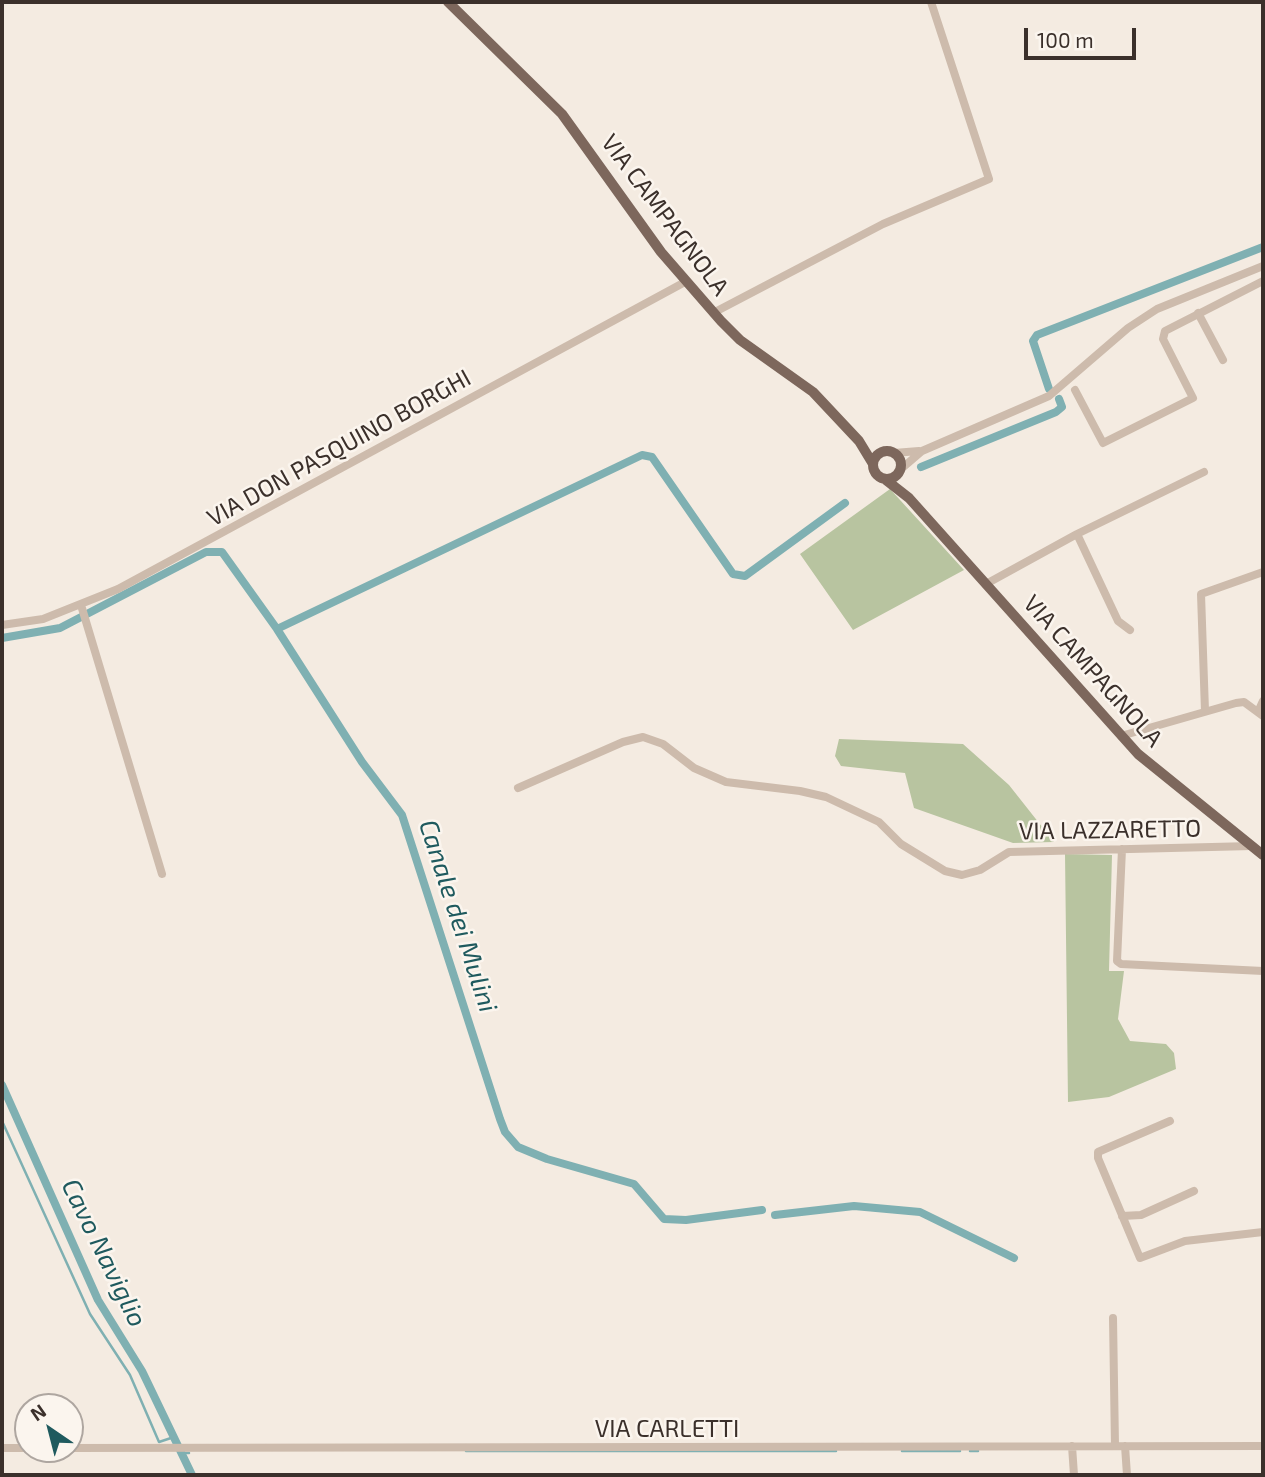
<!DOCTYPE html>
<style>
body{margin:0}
#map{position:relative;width:1265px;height:1477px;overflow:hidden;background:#f4ebe1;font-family:"Exo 2",sans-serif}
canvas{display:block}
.frame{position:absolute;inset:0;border:4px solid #3b302b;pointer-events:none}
.north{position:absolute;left:14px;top:1393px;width:70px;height:70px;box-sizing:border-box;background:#fbf5ee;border:2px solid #aea6a0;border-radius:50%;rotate:325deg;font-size:19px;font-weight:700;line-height:28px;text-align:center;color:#3b302b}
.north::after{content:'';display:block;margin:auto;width:24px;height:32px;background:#1f5a5e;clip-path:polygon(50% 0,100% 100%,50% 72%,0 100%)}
.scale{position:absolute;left:1024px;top:28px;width:112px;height:32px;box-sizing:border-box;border:4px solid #3b302b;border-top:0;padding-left:9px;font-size:21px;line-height:24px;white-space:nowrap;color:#3b302b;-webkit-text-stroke:5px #fbf5ee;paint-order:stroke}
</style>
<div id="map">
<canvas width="1265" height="1477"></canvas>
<div class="frame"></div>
<div class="north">N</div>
<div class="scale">100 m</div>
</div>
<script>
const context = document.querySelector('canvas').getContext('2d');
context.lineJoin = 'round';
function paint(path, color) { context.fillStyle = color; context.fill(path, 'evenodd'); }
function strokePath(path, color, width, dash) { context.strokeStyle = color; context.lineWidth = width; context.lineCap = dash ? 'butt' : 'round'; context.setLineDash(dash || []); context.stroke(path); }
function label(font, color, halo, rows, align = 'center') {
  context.font = font + ' "Exo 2",sans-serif'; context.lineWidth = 5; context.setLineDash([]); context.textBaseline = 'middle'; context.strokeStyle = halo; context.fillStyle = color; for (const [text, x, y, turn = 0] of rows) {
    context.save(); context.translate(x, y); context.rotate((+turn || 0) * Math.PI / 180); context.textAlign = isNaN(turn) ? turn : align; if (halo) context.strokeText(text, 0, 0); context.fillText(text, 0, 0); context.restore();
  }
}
const green = new Path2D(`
 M 890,489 L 964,570 L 853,630 L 800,554 Z
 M 839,739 L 963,744 L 1009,785 L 1054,842 L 1013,843 L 914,808 L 905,773 L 841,766 L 835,756 Z
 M 1065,854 L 1112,855 L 1109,971 L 1124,971 L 1118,1019 L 1130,1041 L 1166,1044 L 1174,1053 L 1176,1069 L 1109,1097 L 1068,1102 Z`);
const stream = new Path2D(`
 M 2,1121 L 90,1314 L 130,1375 L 159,1442 L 174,1437
 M 466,1451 L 836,1451
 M 902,1451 L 960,1451
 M 970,1451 L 978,1451
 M 182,1453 L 189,1453`);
const canal = new Path2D(`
 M 1049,389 L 1033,341 L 1037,335 L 1263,247
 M 921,467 L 1056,412 L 1062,407 L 1059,399
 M 277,629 L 642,455 L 652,457 L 733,574 L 745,576 L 845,503
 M 2,638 L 60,628 L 206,552 L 222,552 L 277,629 L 362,762 L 402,815 L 500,1119 L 505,1132 L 518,1147 L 547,1159 L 634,1184 L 664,1219 L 686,1220 L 762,1210
 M 2,1085 L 98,1300 L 142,1371 L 192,1475
 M 775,1215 L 854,1206 L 920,1212 L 1014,1258`);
const minor = new Path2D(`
 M 713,313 L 883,224 L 989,179 L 931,2
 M 1198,313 L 1223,360
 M 1075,390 L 1103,443 L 1193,398 L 1163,339 L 1165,331 L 1263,281
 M 894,453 L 919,451
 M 901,469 L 922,451 L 1049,396 L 1128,328 L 1157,309 L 1263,266
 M 1077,534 L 1118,621 L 1130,630
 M 986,584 L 1077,534 L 1204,472
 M 81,605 L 162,874
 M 2,625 L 43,619 L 118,589 L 685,282
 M 1205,711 L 1201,594 L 1263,572
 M 1258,712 L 1263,701
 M 1121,736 L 1236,703 L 1244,702 L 1263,716
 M 518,788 L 623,742 L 643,737 L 663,744 L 694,768 L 726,782 L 800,791 L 826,797 L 879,822 L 901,844 L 945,871 L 962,875 L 980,870 L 1009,852 L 1252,846
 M 1122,849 L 1117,961 L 1121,964 L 1263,971
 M 1170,1121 L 1098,1152 L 1098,1158 L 1140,1258 L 1185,1241 L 1263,1232
 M 1122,1216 L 1141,1215 L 1194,1191
 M 1113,1318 L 1115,1446
 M 1072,1446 L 1074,1475
 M 1125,1446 L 1127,1475
 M 2,1448 L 28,1448
 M 70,1448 L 1263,1446`);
const major = new Path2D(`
 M 448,2 L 562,114 L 661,252 L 721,321 L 740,340 L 813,392 L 859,441 L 873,464
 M873 465a14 14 0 1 1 28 0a14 14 0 1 1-28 0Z
 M 886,480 L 909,498 L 1138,754 L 1263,855`);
const streetNames = [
 ["VIA CAMPAGNOLA",665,215,53],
 ["VIA DON PASQUINO BORGHI",339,448,-29],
 ["VIA CAMPAGNOLA",1093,671,48],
 ["VIA LAZZARETTO",1110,830,-1],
 ["VIA CARLETTI",667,1429]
];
const waterNames = [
 ["Canale dei Mulini",458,916,72],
 ["Cavo Naviglio",104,1253,64]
];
paint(green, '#b8c4a0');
strokePath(stream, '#7fb0b2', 2.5);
strokePath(canal, '#7fb0b2', 8);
strokePath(minor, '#cdbbac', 8);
strokePath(major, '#7d675c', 10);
label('24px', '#3b302b', '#fbf5ee', streetNames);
label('italic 26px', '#1f5a5e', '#fbf5ee', waterNames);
</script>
